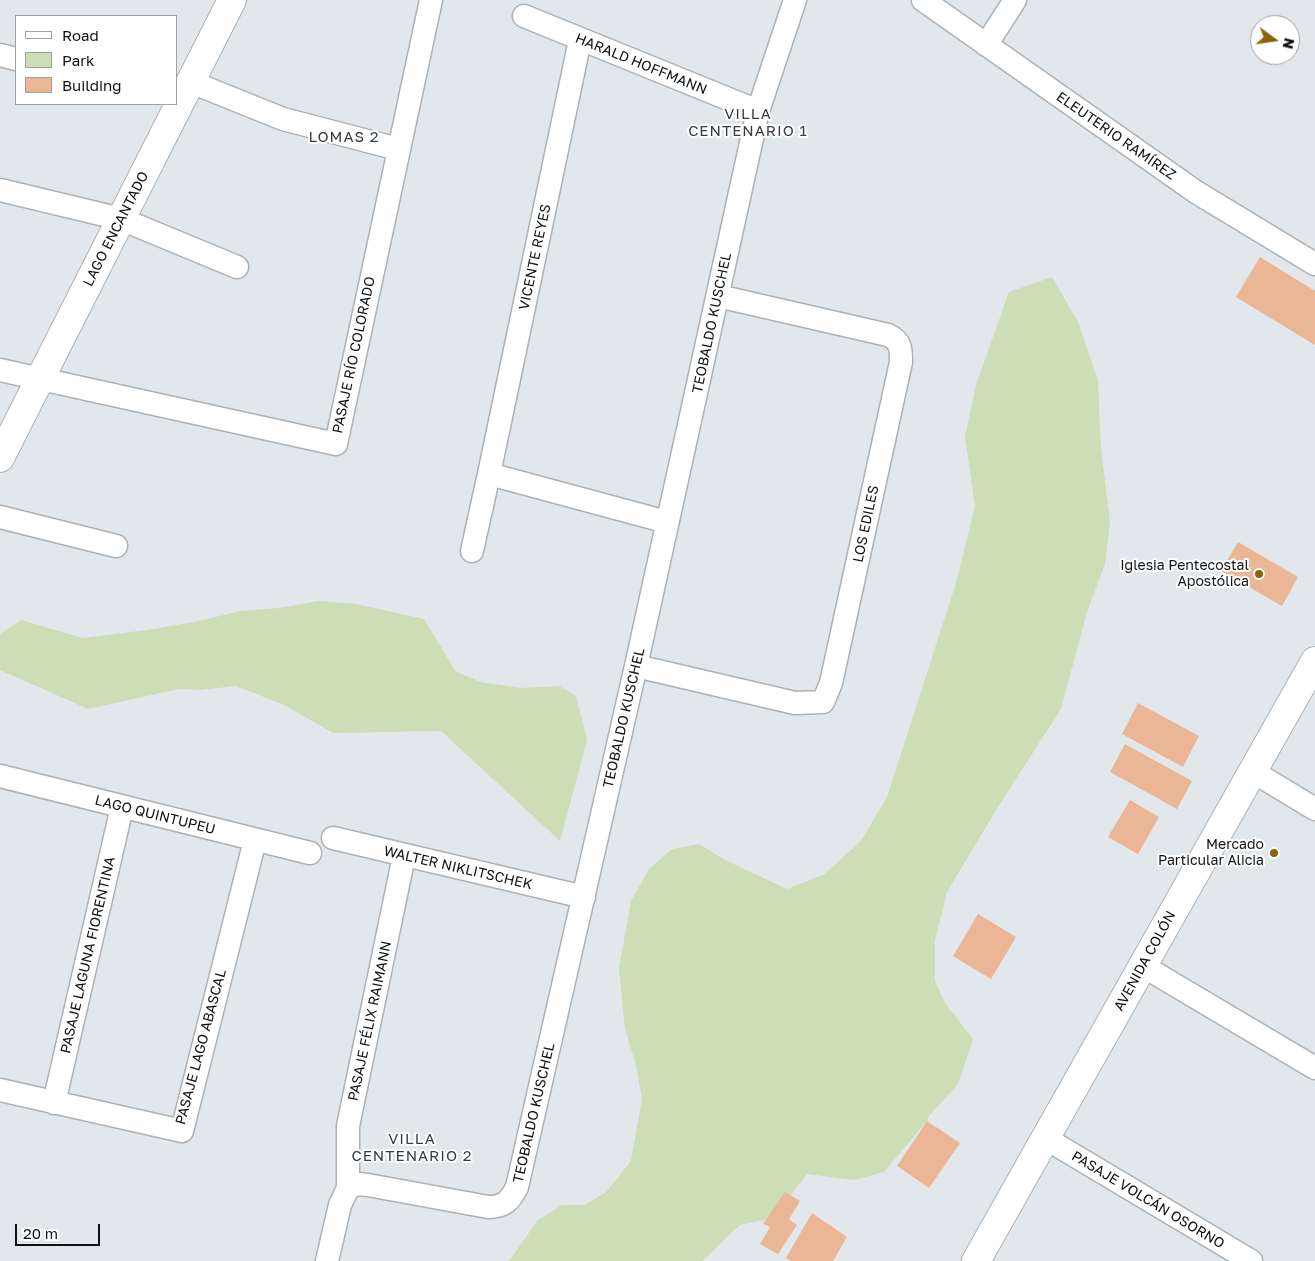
<!DOCTYPE html>
<meta charset="utf-8">
<style>
body{margin:0}
#map{position:relative;width:1315px;height:1261px;overflow:hidden;background:#e2e7ec;font-family:"Golos Text",sans-serif}
canvas{display:block}
.legend{position:absolute;left:15px;top:15px;width:162px;height:90px;box-sizing:border-box;background:#fff;border:1px solid #9fa0a0;margin:0;padding:6px 9px;list-style:none;font-size:15px;color:#0f1112}
.legend li{display:flex;align-items:center;gap:10px;height:25px}
.legend b{width:25px;border:1px solid #9fa0a0}
.north{position:absolute;left:1250px;top:15px;width:50px;height:50px;box-sizing:border-box;background:#fff;border:1px solid #9fa0a0;border-radius:50%;rotate:104deg;font-size:14px;font-weight:700;line-height:20px;text-align:center;color:#0f1112}
.north::after{content:'';display:block;margin:auto;width:18px;height:22px;background:#8e6209;clip-path:polygon(50% 0,100% 100%,50% 72%,0 100%)}
.scale{position:absolute;left:15px;top:1224px;width:85px;height:22px;box-sizing:border-box;border:2px solid #0f1112;border-top:0;padding-left:6px;font-size:15px;line-height:18px;white-space:nowrap;color:#0f1112;-webkit-text-stroke:4px #fff;paint-order:stroke}
</style>
<div id="map">
<canvas width="1315" height="1261"></canvas>
<ul class="legend">
<li><b style="height:6px;background:#fff"></b>Road</li>
<li><b style="height:14px;background:#cbdeb5"></b>Park</li>
<li><b style="height:14px;background:#eab696"></b>Building</li>
</ul>
<div class="north">N</div>
<div class="scale">20 m</div>
</div>
<script>
const context = document.querySelector('canvas').getContext('2d');
context.lineJoin = 'round';
function paint(path, color) { context.fillStyle = color; context.fill(path, 'evenodd'); }
function strokePath(path, color, width, dash) { context.strokeStyle = color; context.lineWidth = width; context.lineCap = dash ? 'butt' : 'round'; context.setLineDash(dash || []); context.stroke(path); }
function label(font, color, halo, rows, align = 'center') {
  context.font = font + ' "Golos Text",sans-serif'; context.lineWidth = 4; context.setLineDash([]); context.textBaseline = 'middle'; context.strokeStyle = halo; context.fillStyle = color; for (const [text, x, y, turn = 0] of rows) {
    context.save(); context.translate(x, y); context.rotate((+turn || 0) * Math.PI / 180); context.textAlign = isNaN(turn) ? turn : align; if (halo) context.strokeText(text, 0, 0); context.fillText(text, 0, 0); context.restore();
  }
}
const green = new Path2D(`
 M 1052,277 L 1078,322 L 1098,380 L 1101,448 L 1110,522 L 1105,564 L 1087,612 L 1061,709 L 998,807 L 947,892 L 935,940 L 935,981 L 945,1003 L 973,1039 L 958,1084 L 929,1116 L 927,1121 L 884,1172 L 854,1180 L 807,1174 L 773,1218 L 740,1225 L 702,1261 L 509,1261 L 538,1220 L 562,1205 L 585,1205 L 606,1192 L 631,1161 L 642,1099 L 636,1065 L 625,1029 L 619,968 L 631,901 L 649,869 L 672,849 L 699,844 L 725,860 L 787,889 L 823,875 L 861,841 L 887,797 L 956,583 L 975,506 L 965,437 L 976,385 L 1009,292 Z
 M 319,601 L 356,604 L 424,619 L 456,672 L 481,682 L 520,688 L 559,686 L 576,696 L 587,740 L 560,841 L 441,731 L 333,733 L 284,705 L 236,686 L 200,690 L 179,689 L 88,709 L 0,670 L 0,634 L 21,620 L 83,638 L 147,630 L 194,622 L 241,611 L 279,608 Z`);
const building = new Path2D(`
 M 1260,257 L 1315,291 L 1315,345 L 1236,297 Z
 M 1238,542 L 1298,577 L 1282,606 L 1221,571 Z
 M 1138,703 L 1199,736 L 1183,767 L 1122,734 Z
 M 1125,744 L 1192,781 L 1177,809 L 1110,772 Z
 M 1130,800 L 1159,817 L 1138,854 L 1108,837 Z
 M 978,914 L 1016,937 L 991,979 L 953,956 Z
 M 927,1121 L 960,1143 L 929,1188 L 897,1166 Z
 M 785,1192 L 800,1201 L 789,1219 L 797,1225 L 778,1254 L 760,1244 L 770,1227 L 763,1224 Z
 M 812,1213 L 847,1237 L 833,1261 L 790,1261 L 786,1258 Z`);
const street = new Path2D(`
 M 923,0 L 1196,192 L 1315,264
 M 524,16 L 758,111
 M 986,45 L 1015,0
 M 0,55 L 16,59
 M 191,82 L 283,119 L 398,149
 M 0,190 L 121,219 L 237,267
 M 0,370 L 336,444 L 431,0
 M 489,474 L 667,522
 M 0,517 L 116,546
 M 472,551 L 489,474 L 580,40
 M 636,666 L 795,703 L 823,702 L 831,683 L 901,362 C 901,349 901,341 888,335 L 718,296
 M 1252,771 L 1315,809
 M 0,776 L 310,853
 M 333,838 L 584,897
 M 1143,966 L 1315,1068
 M 0,1090 L 182,1131 L 255,840
 M 54,1103 L 122,807
 M 1045,1138 L 1251,1261
 M 348,1188 L 348,1126 L 404,856
 M 327,1261 L 340,1205 L 348,1188 L 358,1184 L 368,1185 L 488,1207 C 504,1207 510,1201 517,1187 L 636,666 L 758,111 L 795,0`);
const secondary = new Path2D(`
 M 0,458 L 232,0
 M 976,1261 L 1315,661`);
const markers = [
 [1259,574,5,"#8e6209"],
 [1274,853,5,"#8e6209"]
];
const streetNames = [
 ["HARALD HOFFMANN",641,64,22],
 ["ELEUTERIO RAMÍREZ",1116,136,35],
 ["LAGO ENCANTADO",116,229,-63],
 ["VICENTE REYES",535,257,-78],
 ["TEOBALDO KUSCHEL",712,323,-78],
 ["PASAJE RÍO COLORADO",354,355,-78],
 ["LOS EDILES",866,524,-78],
 ["TEOBALDO KUSCHEL",624,718,-77],
 ["LAGO QUINTUPEU",155,815,14],
 ["WALTER NIKLITSCHEK",458,868,13],
 ["PASAJE LAGUNA FIORENTINA",88,955,-77],
 ["AVENIDA COLÓN",1145,961,-61],
 ["PASAJE FÉLIX RAIMANN",370,1021,-78],
 ["PASAJE LAGO ABASCAL",201,1047,-75],
 ["TEOBALDO KUSCHEL",534,1113,-77],
 ["PASAJE VOLCÁN OSORNO",1148,1200,31]
];
const poiNames = [
 ["Iglesia Pentecostal",1249,566],
 ["Apostólica",1249,582],
 ["Mercado",1264,845],
 ["Particular Alicia",1264,861]
];
const neighbourhoodNames = [
 ["VILLA",748,114],
 ["CENTENARIO 1",748,131],
 ["LOMAS 2",344,137],
 ["VILLA",412,1139],
 ["CENTENARIO 2",412,1156]
];
paint(green, '#cbdeb5');
paint(building, '#eab696');
strokePath(street, '#acb1b5', 25);
strokePath(secondary, '#acb1b5', 30);
strokePath(street, '#fff', 22);
strokePath(secondary, '#fff', 28);
for (const [x, y, r, color] of markers) { const dot = new Path2D(); dot.arc(x, y, r, 0, 2 * Math.PI); context.fillStyle = color; context.fill(dot); strokePath(dot, '#fff', 2); }
label('14px', '#0f1112', '#fff', streetNames);
label('14px', '#0f1112', '#fff', poiNames, 'right');
context.letterSpacing = '1px';
label('15px', '#383c40', '#fff', neighbourhoodNames);
context.letterSpacing = '0px';
</script>
